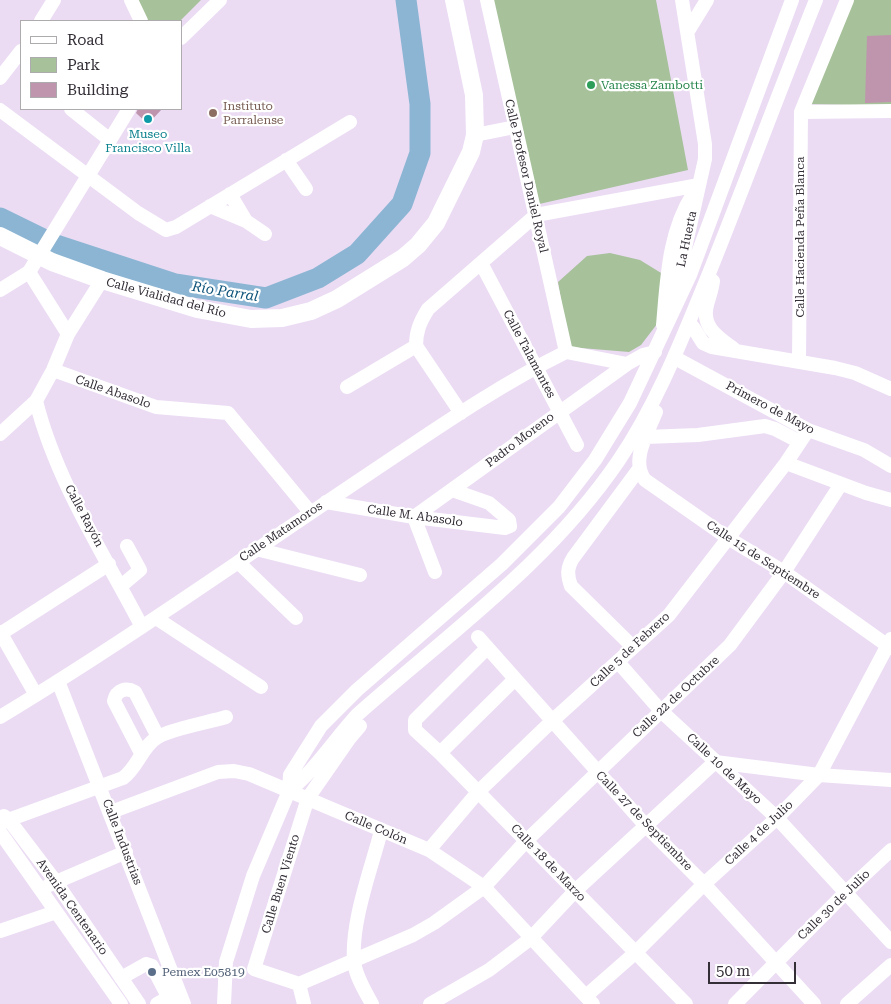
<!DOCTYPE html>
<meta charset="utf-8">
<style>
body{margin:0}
#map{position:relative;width:891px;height:1004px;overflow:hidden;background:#ebdcf4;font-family:"Roboto Serif",serif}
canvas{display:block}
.legend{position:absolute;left:20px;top:20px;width:162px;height:90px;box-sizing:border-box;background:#fff;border:1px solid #aeabaf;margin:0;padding:6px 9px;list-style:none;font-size:15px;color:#342e37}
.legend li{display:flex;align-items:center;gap:10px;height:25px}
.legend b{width:25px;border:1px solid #aeabaf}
.scale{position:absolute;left:708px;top:962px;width:88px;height:22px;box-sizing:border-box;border:2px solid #342e37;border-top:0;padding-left:6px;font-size:15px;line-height:18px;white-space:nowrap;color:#342e37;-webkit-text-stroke:4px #fff;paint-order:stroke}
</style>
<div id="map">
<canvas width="891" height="1004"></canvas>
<ul class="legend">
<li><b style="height:6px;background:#fff"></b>Road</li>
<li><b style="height:14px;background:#a7c19b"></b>Park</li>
<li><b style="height:14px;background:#bf94ad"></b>Building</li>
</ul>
<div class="scale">50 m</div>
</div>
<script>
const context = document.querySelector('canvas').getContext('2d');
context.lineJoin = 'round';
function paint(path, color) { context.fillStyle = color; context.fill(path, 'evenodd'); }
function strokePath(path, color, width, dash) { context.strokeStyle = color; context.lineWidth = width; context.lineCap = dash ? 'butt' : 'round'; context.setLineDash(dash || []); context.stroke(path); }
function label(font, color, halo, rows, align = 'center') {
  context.font = font + ' "Roboto Serif",serif'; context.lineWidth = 4.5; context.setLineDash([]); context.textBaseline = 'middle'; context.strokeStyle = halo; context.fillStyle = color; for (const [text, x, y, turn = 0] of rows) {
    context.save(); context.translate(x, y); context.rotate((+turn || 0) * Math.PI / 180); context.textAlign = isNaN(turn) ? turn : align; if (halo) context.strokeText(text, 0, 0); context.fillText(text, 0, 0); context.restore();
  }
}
const green = new Path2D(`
 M 137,0 L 201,0 L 180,21 L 146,21 Z
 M 491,0 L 656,0 L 688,170 L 535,205 Z
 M 850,0 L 891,0 L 891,106 L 810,104 Z
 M 610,253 L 640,260 L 666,276 L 667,311 L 641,345 L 629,352 L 569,347 L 558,282 L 587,256 Z`);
const river = new Path2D(`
 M 0,218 L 53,244 L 175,284 L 266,298 L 318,278 L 357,254 L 402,204 L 420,153 L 420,104 L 406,0`);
const building = new Path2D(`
 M 891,35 L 891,102 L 865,103 L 867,36 Z
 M 138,109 L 162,109 L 148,124 L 136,113 Z`);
const minor = new Path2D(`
 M 131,0 L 141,21
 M 487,0 L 566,352
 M 41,21 L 54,0
 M 688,31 L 707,0
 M 181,38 L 220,0
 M 0,78 L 21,51
 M 71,109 L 110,140
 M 0,110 L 138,213 L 166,230 L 176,227 L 350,122
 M 801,112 L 891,111
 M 475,135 L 515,127
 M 286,160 L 306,189
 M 210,206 L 246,221 L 230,194
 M 246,221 L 265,234
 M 481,263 L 577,445
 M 29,272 L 68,334
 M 713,281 C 712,290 709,297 707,305 C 701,327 718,337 734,349
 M 0,290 L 29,272 L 129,109
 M 678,293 L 678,279 L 705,159 L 705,144 L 682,0
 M 663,325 C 667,281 668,233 693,194
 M 693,327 L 703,343 L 712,347 L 835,368 L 855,373 L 891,389
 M 566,352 L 627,364
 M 677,359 L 808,430 L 864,450 L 891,466
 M 799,362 L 801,112 L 847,0
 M 53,370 L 156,407 L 228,413 L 310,512
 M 347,387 L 416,346
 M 36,401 C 56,481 104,554 142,627
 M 656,412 C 648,432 630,461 645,480 L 728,538 L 784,572 L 891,648
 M 461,413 L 416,346 C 416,331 420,322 428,309 L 536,215 L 699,185
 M 0,434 L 36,401 L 53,370 L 68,334 L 102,280
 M 645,437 L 698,435 L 765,426 L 775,429 L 800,442
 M 786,463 L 866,493 L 891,500
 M 326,502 L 414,517 L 505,528 L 510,526 L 509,520 L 489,503 L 452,490
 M 256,549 L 360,575
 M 238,562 L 296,618
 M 435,572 L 414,517 L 627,364 L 643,355 L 655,352
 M 121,586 L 140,570 L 127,546
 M 156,618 L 261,687
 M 0,632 L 36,695
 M 0,634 L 109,564
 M 478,637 L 646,826 L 704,884 L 814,1004
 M 633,647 L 571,586 C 567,575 567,568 573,558 L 639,469
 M 487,648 L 415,720 L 415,730 L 440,753 L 686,1004
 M 618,662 L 661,711 L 777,818 L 891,942
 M 58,681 L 184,1004
 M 0,717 C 126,641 247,555 370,473 C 433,431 497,386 566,352
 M 360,726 L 349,739 L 308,798 L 254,969 L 299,984 L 413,935 L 434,923 L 484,887 L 526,841 L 730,645 L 784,572 L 841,484
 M 141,753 L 114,701 C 116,690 126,687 135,692 L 158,737
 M 440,753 L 515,679
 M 289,791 C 315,770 334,740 357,715 C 448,634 550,562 619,460 C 657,404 682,339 708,276 C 745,184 779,92 816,0
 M 111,812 L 218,772 L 234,771 L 249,774 L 429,850 L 484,887 L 593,1004
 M 4,816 L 9,820 L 56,882 L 139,1004
 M 0,823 L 123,778 C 138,767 142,746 158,737 C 171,729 210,722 226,717
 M 0,832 L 121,1004
 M 429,850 L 478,792 L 552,721 L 669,615 L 786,463 L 808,430
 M 49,885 L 126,852
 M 0,931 L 56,912
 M 121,978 L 146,964 L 152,966 L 172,1004
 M 299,984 L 304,1004
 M 586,996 L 635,953 L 704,884 L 777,818 L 819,775 L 891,639
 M 157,1004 L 169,997
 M 224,1004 L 226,962 L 253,876 L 289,791 L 290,775 L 321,726 L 357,690 L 502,564 L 559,507 L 595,460 L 630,403 L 690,275 L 792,0
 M 372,1004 C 365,991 356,977 354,962 C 351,921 371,870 381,831
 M 430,1004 L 489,970 L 530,939 L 575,891 L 715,762 L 819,775 L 891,780
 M 735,1004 L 845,893 L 891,850
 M 847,1004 L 891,965`);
const major = new Path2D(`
 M 0,236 L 52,262 L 102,280 L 197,309 L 251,319 L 282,318 L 311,311 L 337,299 L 403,258 L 418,245 L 436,223 L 471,152 L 475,135 L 474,95 L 454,0`);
const markers = [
 [591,85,5,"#2e9e5b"],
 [213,113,5,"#8d6e63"],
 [148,119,5,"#0f9aa8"],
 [152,972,5,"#5c6f8a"]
];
const leisureNames = [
 ["Vanessa Zambotti",601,85]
];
const educationNames = [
 ["Instituto",223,106],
 ["Parralense",223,120]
];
const cultureNames = [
 ["Museo",148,134],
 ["Francisco Villa",148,148]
];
const streetNames = [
 ["Calle Profesor Daniel Royal",526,176,77],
 ["Calle Hacienda Peña Blanca",800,237,-90],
 ["La Huerta",687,239,-78],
 ["Calle Vialidad del Río",166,298,15],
 ["Calle Talamantes",529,354,62],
 ["Calle Abasolo",113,392,19],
 ["Primero de Mayo",770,408,28],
 ["Padro Moreno",520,440,-37],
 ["Calle Rayón",84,516,62],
 ["Calle M. Abasolo",415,516,8],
 ["Calle Matamoros",281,532,-34],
 ["Calle 15 de Septiembre",763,560,33],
 ["Calle 5 de Febrero",630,650,-43],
 ["Calle 22 de Octubre",676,697,-43],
 ["Calle 10 de Mayo",724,769,43],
 ["Calle 27 de Septiembre",644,821,46],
 ["Calle Colón",376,828,23],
 ["Calle 4 de Julio",759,833,-43],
 ["Calle Industrias",122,842,69],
 ["Calle 18 de Marzo",548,863,46],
 ["Calle Buen Viento",281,884,-73],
 ["Calle 30 de Julio",834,905,-44],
 ["Avenida Centenario",72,907,55]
];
const serviceNames = [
 ["Pemex E05819",162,972]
];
const waterNames = [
 ["Río Parral",225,292,9]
];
paint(green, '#a7c19b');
strokePath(river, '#8cb5d3', 21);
paint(building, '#bf94ad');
strokePath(minor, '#fff', 14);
strokePath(major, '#fff', 18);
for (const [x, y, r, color] of markers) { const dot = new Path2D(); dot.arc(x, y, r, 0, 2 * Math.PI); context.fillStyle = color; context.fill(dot); strokePath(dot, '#fff', 2); }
label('12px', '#27864d', '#fff', leisureNames, 'left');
label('12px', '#785e54', '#fff', educationNames, 'left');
label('12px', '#0d838f', '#fff', cultureNames);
label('12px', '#342e37', '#fff', streetNames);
label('12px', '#4e5e75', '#fff', serviceNames, 'left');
label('italic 14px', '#0e547b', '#fff', waterNames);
</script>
